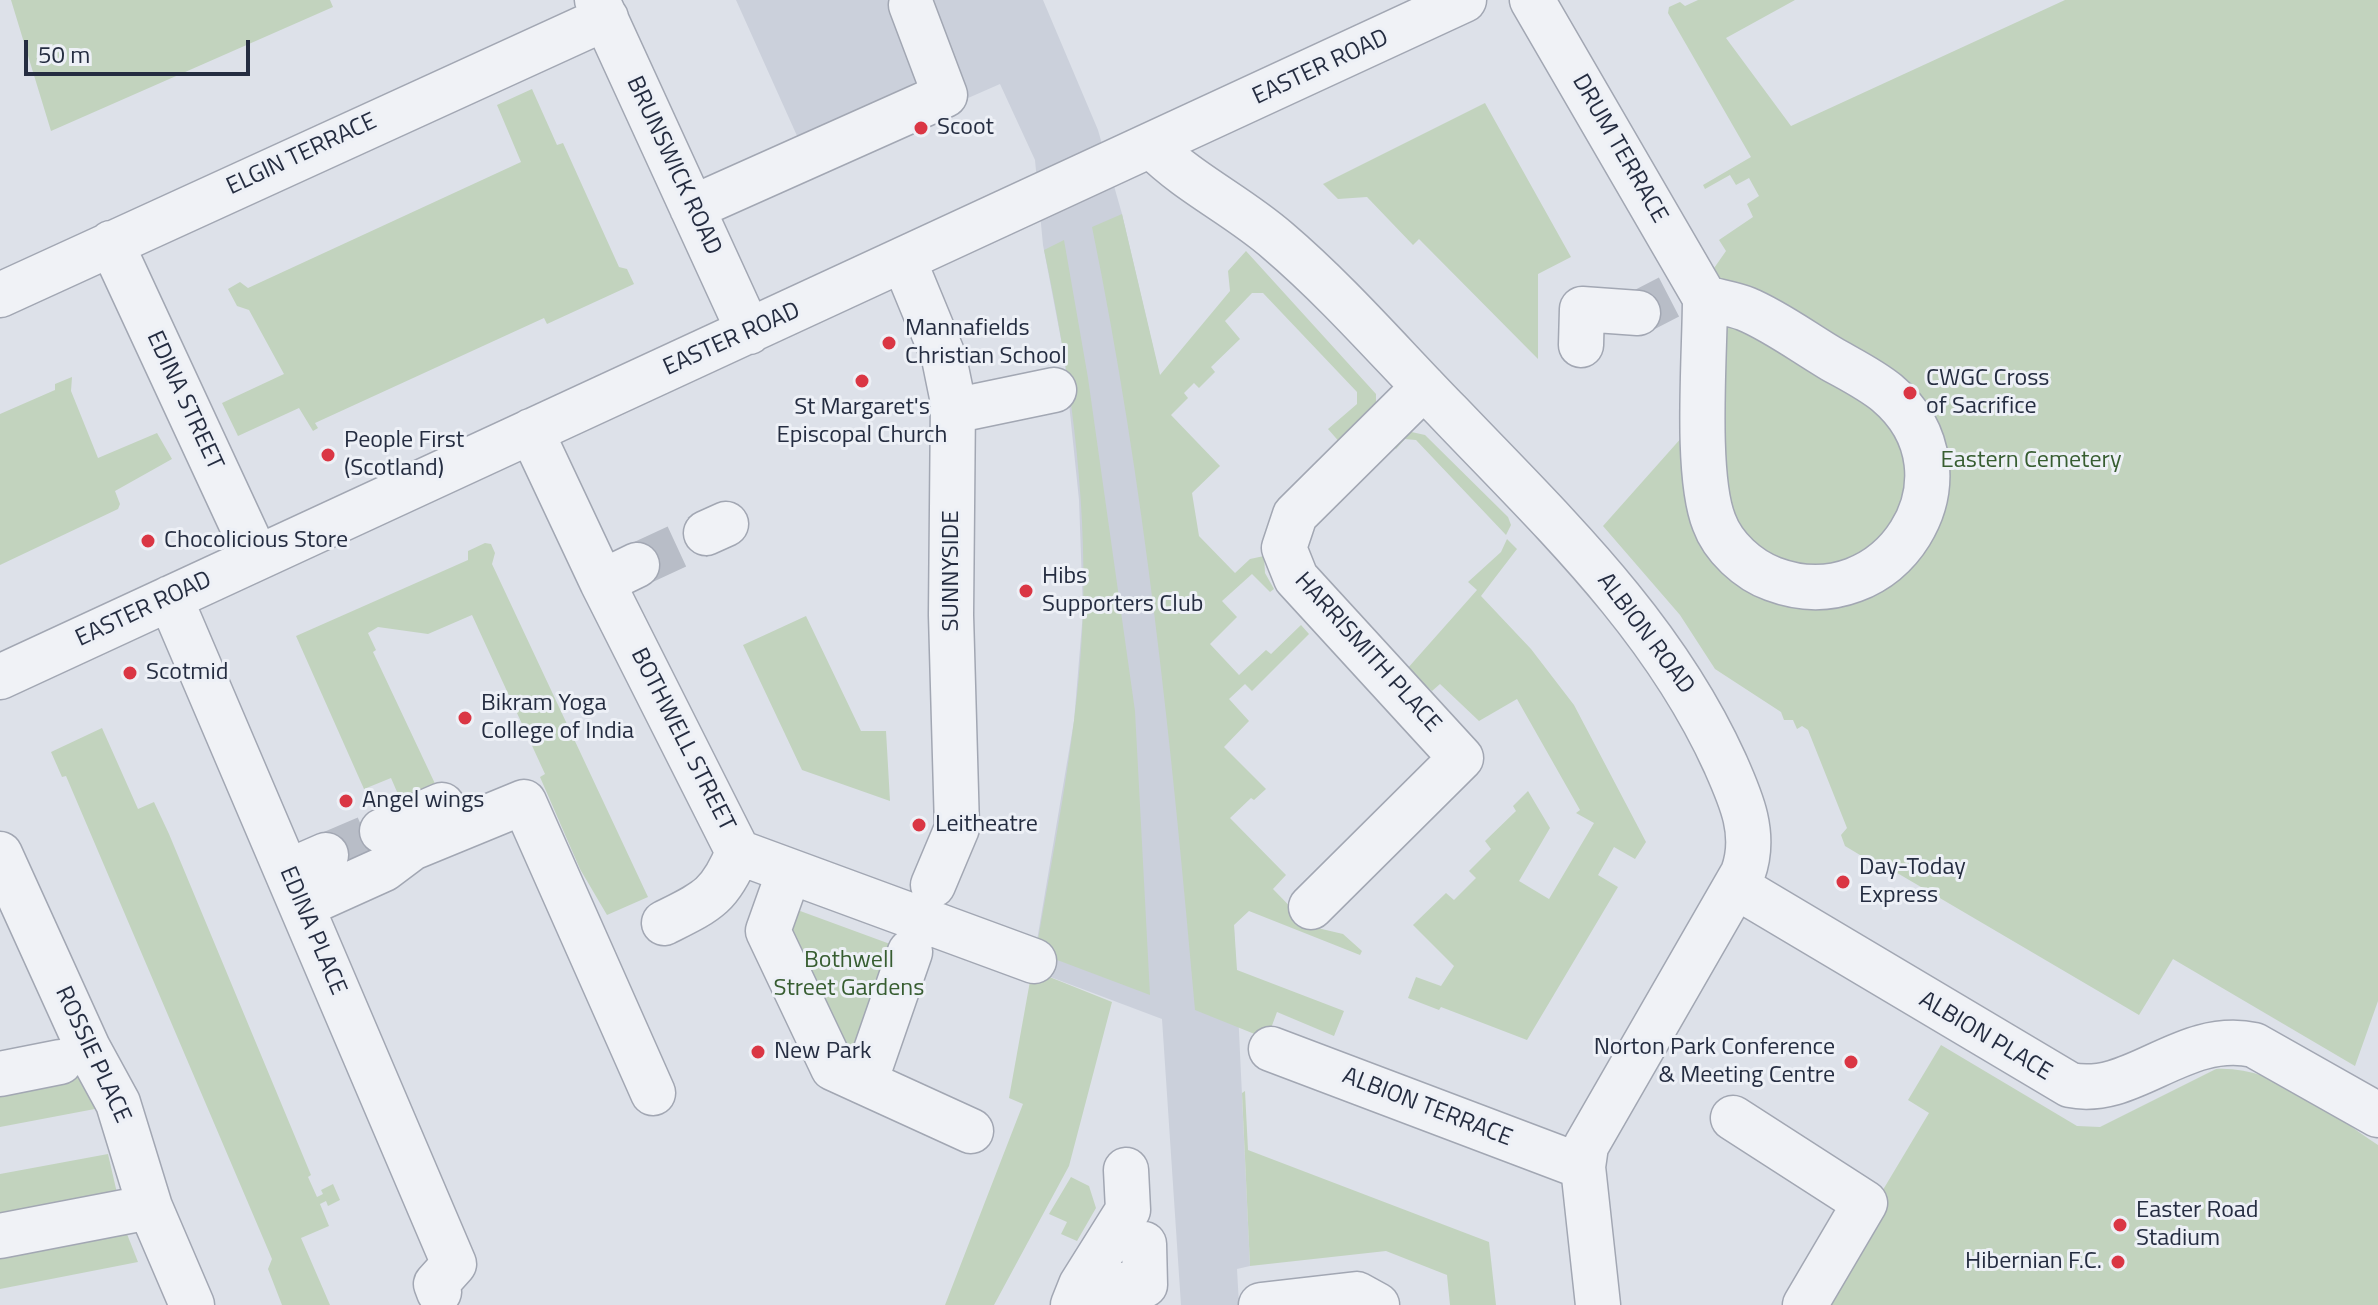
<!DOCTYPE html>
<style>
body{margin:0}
#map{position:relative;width:2378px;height:1305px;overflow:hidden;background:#dde1e9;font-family:"Titillium Web",sans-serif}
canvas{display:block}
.scale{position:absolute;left:24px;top:40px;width:226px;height:36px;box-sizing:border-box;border:4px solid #252d41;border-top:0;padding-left:10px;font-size:24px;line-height:28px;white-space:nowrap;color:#252d41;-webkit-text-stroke:6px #edf0f6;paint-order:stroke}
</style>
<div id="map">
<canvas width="2378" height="1305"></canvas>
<div class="scale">50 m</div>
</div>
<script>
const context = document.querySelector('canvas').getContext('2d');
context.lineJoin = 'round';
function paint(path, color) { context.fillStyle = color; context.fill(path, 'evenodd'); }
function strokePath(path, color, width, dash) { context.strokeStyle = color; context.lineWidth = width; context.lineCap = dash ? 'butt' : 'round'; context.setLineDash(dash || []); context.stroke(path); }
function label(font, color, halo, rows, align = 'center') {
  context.font = font + ' "Titillium Web",sans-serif'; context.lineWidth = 6; context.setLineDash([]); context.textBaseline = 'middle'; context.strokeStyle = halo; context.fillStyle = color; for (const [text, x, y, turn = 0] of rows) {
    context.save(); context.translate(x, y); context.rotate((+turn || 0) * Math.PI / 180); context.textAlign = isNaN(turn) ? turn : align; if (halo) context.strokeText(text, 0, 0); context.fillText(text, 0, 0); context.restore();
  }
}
const built = new Path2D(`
 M 736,0 L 1043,0 L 1098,130 L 1122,214 L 1163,390 L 1234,925 L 1250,1266 L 1237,1269 L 1239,1305 L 1181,1305 L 1162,1019 L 1032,970 L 1074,721 L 1083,612 L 1079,500 L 1064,355 L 1043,245 L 1035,160 L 1000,84 L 811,167 Z`);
const green = new Path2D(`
 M 11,0 L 330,0 L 333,7 L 51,131 Z
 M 1698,0 L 1795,0 L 1726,38 L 1791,126 L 2065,0 L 2378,0 L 2378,1001 L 2355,1066 L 2173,959 L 2139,1015 L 1887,867 L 1885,870 L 1845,846 L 1841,835 L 1847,828 L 1808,730 L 1802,726 L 1797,729 L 1793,720 L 1784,720 L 1781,712 L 1715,669 L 1680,615 L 1603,526 L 1683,436 L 1698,291 L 1726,251 L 1719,240 L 1753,217 L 1747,204 L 1759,196 L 1749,178 L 1736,185 L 1730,175 L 1705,189 L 1703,185 L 1751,157 L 1668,13 L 1669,7 L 1680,2 L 1685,6 Z
 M 532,89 L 557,145 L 563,143 L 619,267 L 627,269 L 634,284 L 547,324 L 544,318 L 315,423 L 318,428 L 313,431 L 299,408 L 238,436 L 222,403 L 284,374 L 249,310 L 237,306 L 228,289 L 240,282 L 248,288 L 521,162 L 497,105 Z
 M 1485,103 L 1571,257 L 1538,274 L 1538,359 L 1419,239 L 1413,245 L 1367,197 L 1338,199 L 1323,184 Z
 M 1122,214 L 1160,375 L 1230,291 L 1228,271 L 1246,251 L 1376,394 L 1376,405 L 1342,445 L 1328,429 L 1357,404 L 1357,392 L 1263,293 L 1252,293 L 1225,321 L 1240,339 L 1211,367 L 1215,372 L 1199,388 L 1194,383 L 1184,393 L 1188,398 L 1171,415 L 1220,466 L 1192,493 L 1199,536 L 1235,573 L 1250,559 L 1264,556 L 1265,573 L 1274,589 L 1270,592 L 1252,574 L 1222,601 L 1237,617 L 1210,644 L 1239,675 L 1266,650 L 1271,654 L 1301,625 L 1309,634 L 1252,691 L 1245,684 L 1229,699 L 1249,721 L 1224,747 L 1266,789 L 1254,800 L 1251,798 L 1230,818 L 1286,875 L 1273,889 L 1309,926 L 1343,934 L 1362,951 L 1360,955 L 1249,911 L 1234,925 L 1237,970 L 1344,1011 L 1334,1036 L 1277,1012 L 1267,1039 L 1195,1010 C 1172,748 1145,486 1092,227 Z
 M 1064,240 L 1088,378 L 1135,711 L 1150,995 L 1036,952 C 1055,840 1079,727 1083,613 C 1087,493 1069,367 1044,250 Z
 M 72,377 L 71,391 L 98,458 L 157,433 L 172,459 L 115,491 L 120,504 L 118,509 L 0,565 L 0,414 L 55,390 L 55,384 Z
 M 1407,431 L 1425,435 L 1508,517 L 1511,525 L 1506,535 L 1416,440 L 1405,439 L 1396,449 L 1389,442 Z
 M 1507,539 L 1517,549 L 1481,596 L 1531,649 L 1574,705 L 1646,842 L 1635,859 L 1614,847 L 1598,875 L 1618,887 L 1527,1040 L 1441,1007 L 1439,1010 L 1408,998 L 1416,977 L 1441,986 L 1454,966 L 1413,925 L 1446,893 L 1454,900 L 1476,878 L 1469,871 L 1491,849 L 1485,841 L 1516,811 L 1513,806 L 1528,791 L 1550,828 L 1519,881 L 1549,899 L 1594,823 L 1576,813 L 1580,810 L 1517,699 L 1479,721 L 1440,684 L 1432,691 L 1407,669 L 1477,590 L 1468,582 L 1501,552 Z
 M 485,543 L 491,544 L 495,553 L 492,564 L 648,897 L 607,915 L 580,869 L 540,777 L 545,774 L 472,615 L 428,634 L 378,627 L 368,633 L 376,650 L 373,652 L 438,790 L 404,808 L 391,778 L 364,789 L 296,636 L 468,560 L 468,551 Z
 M 806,616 L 861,731 L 886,731 L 890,801 L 802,770 L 743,645 Z
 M 102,728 L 138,809 L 154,802 L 169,834 L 311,1175 L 308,1177 L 317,1197 L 323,1194 L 321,1190 L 333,1184 L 340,1200 L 328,1206 L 326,1201 L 320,1204 L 329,1226 L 301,1238 L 330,1305 L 282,1305 L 268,1269 L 272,1259 L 66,776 L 62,777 L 51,752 Z
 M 792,908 L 901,948 L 871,1045 L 850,1055 L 783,931 Z
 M 1032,970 L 1112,1002 L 1069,1166 L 994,1305 L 945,1305 L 1023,1104 L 1009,1098 Z
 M 1941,1045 L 2077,1126 L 2100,1127 L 2216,1069 C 2277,1066 2329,1113 2378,1145 L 2378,1305 L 1814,1305 L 1929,1113 L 1908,1100 Z
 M 78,1073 L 100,1108 L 0,1127 L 0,1089 Z
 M 1245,1091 L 1248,1150 L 1489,1242 L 1496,1305 L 1450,1305 L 1447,1275 L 1386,1251 L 1250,1266 L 1242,1093 Z
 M 108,1154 L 117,1193 L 0,1216 L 0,1174 Z
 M 1071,1177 L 1089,1186 L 1096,1208 L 1077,1241 L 1061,1234 L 1067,1222 L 1049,1214 Z
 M 127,1234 L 138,1262 L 0,1289 L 0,1259 Z`);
const minorTunnel = new Path2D(`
 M 1638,313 L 1669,297
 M 637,565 L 706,533
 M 326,855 L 382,831`);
const minor = new Path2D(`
 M 597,0 L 749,332
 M 1532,0 L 1705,298
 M 1153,147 C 1190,184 1238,206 1278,241 C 1339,293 1393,356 1449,413 C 1553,522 1662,624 1725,763 C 1741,799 1757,834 1743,873 L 1586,1146 L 1583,1167 L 1598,1305
 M 692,208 L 945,95 L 911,5
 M 111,243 L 257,558
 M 904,261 L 944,358 L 953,402 L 951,615 L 957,828 L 933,885
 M 0,295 L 606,18
 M 1705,298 C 1719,302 1734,304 1746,309 C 1775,321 1803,342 1830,358 C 1849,369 1870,379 1887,393 C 1984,475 1890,623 1773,579 C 1748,570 1723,547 1714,522 C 1695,474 1705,354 1705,298 Z
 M 1581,345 L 1582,309 L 1638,313
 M 953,411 L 1054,390
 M 531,431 L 602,582 L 738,852 L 1034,961
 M 706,533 L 726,524
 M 602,582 L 637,565
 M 170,598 L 454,1264 L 436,1284 L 439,1292
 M 0,677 L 1464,0
 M 382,831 L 442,805
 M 0,854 L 88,1048 L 118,1103 L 150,1207 L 192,1305
 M 287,872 L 326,855
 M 789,872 L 768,931 L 833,1068 L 971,1131
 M 1737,887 L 2070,1085 C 2133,1098 2182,1030 2254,1045 L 2378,1115
 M 302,906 L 384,869 L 412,848 L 524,802 L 653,1093
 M 1311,907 L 1461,758 L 1296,578 L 1284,548 L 1295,515 L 1424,387
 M 664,923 C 706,902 720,897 738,852
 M 1271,1049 L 1583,1167
 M 0,1074 L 60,1062
 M 865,1082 L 910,952
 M 1733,1118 L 1865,1203 L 1805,1305
 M 0,1236 L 150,1207
 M 1081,1285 L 1128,1210 L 1126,1170
 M 1073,1305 L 1081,1285 L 1145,1285 L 1144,1244
 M 1261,1305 L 1357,1294 L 1377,1305`);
const markers = [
 [921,128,8,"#da3644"],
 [889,343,8,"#da3644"],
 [862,381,8,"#da3644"],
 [1910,393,8,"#da3644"],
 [328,455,8,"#da3644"],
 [148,541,8,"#da3644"],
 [1026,591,8,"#da3644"],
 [130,673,8,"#da3644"],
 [465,718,8,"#da3644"],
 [346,801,8,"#da3644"],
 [919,825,8,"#da3644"],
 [1843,882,8,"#da3644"],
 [758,1052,8,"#da3644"],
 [1851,1062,8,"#da3644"],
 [2120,1225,8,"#da3644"],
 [2118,1262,8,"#da3644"]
];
const streetNames = [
 ["EASTER ROAD",1321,68,-25],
 ["DRUM TERRACE",1619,149,60],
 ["ELGIN TERRACE",302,155,-25],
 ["BRUNSWICK ROAD",673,166,65],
 ["EASTER ROAD",732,340,-24],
 ["EDINA STREET",184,401,65],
 ["SUNNYSIDE",952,571,-90],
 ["EASTER ROAD",144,610,-25],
 ["ALBION ROAD",1645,634,53],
 ["HARRISMITH PLACE",1367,653,48],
 ["BOTHWELL STREET",682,740,63],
 ["EDINA PLACE",312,931,67],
 ["ALBION PLACE",1985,1037,31],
 ["ROSSIE PLACE",92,1055,65],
 ["ALBION TERRACE",1427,1108,21]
];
const poiNames = [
 ["Scoot",937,128],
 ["Mannafields",905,329],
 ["Christian School",905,357],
 ["CWGC Cross",1926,379],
 ["of Sacrifice",1926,407],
 ["St Margaret's",862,408,"center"],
 ["Episcopal Church",862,436,"center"],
 ["People First",344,441],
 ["(Scotland)",344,469],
 ["Chocolicious Store",164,541],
 ["Hibs",1042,577],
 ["Supporters Club",1042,605],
 ["Scotmid",146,673],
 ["Bikram Yoga",481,704],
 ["College of India",481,732],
 ["Angel wings",362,801],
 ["Leitheatre",935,825],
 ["Day-Today",1859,868],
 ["Express",1859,896],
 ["Norton Park Conference",1835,1048,"right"],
 ["& Meeting Centre",1835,1076,"right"],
 ["New Park",774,1052],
 ["Easter Road",2136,1211],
 ["Stadium",2136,1239],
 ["Hibernian F.C.",2102,1262,"right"]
];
const parkNames = [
 ["Eastern Cemetery",2031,461],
 ["Bothwell",849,961],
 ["Street Gardens",849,989]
];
paint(built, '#cbd0db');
paint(green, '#c2d3be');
strokePath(minorTunnel, '#b8bdc7', 44, [44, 22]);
strokePath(minor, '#a2a7b3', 47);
strokePath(minor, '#f0f2f6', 44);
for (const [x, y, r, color] of markers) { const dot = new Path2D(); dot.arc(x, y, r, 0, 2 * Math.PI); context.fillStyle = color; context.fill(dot); strokePath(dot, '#edf0f6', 3); }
label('24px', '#252d41', '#edf0f6', streetNames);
label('24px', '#252d41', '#edf0f6', poiNames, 'left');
label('24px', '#375d31', '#edf0f6', parkNames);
</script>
